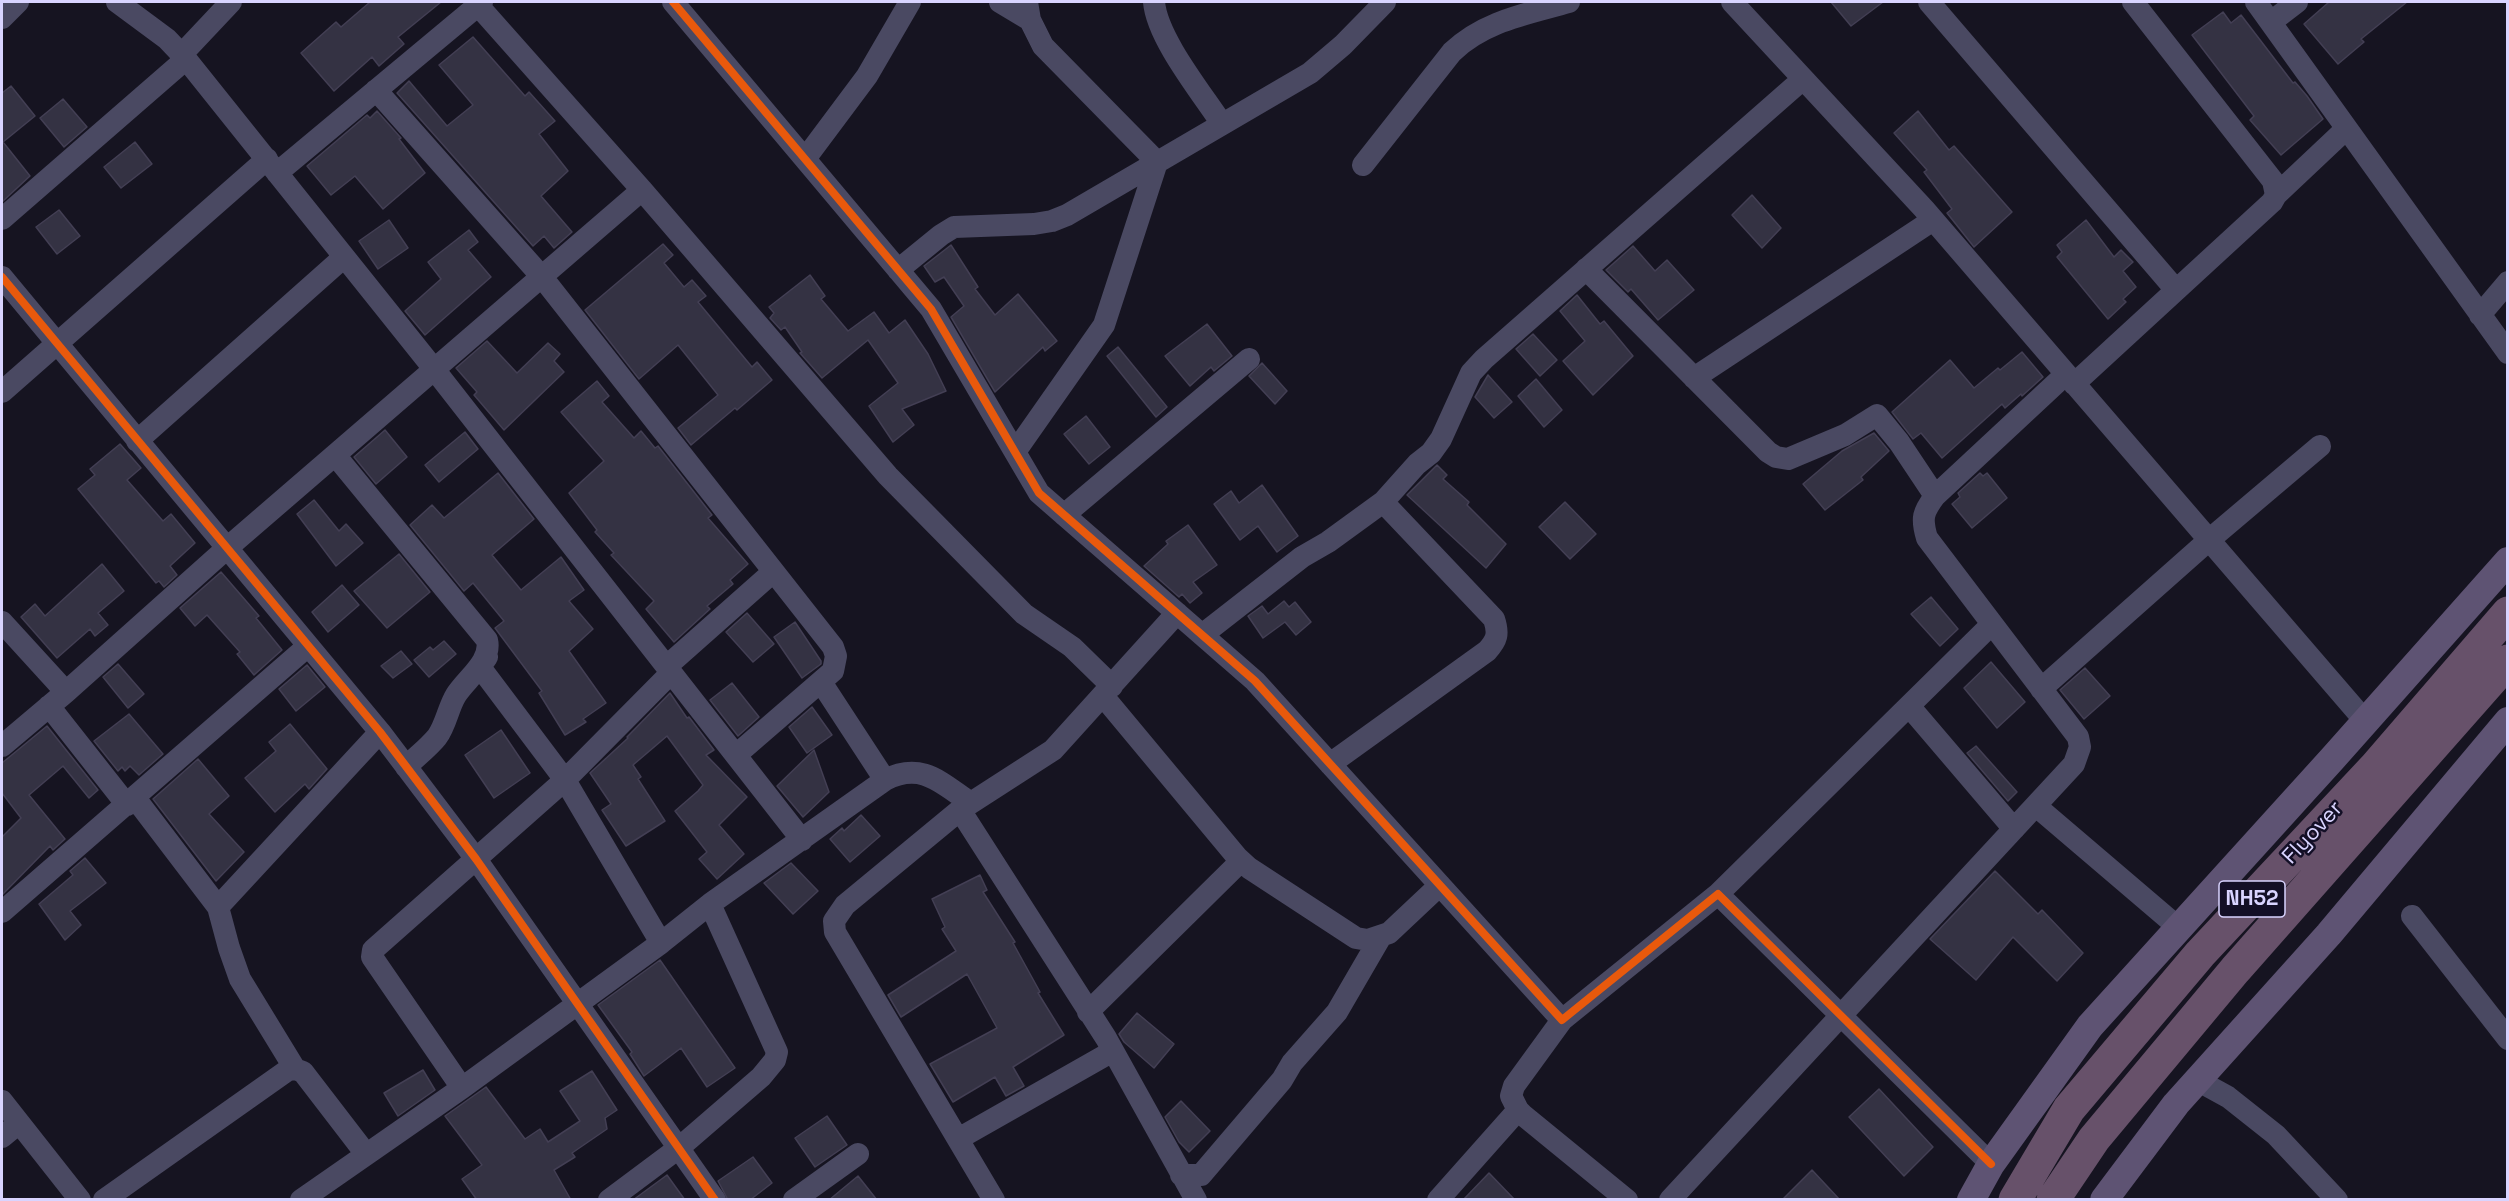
<!DOCTYPE html>
<style>
body{margin:0}
#map{position:relative;width:2509px;height:1201px;overflow:hidden;background:#161421;font-family:"Space Grotesk",sans-serif}
canvas{display:block}
.frame{position:absolute;inset:0;border:3px solid #d9d4ff;pointer-events:none}
</style>
<div id="map">
<canvas width="2509" height="1201"></canvas>
<div class="frame"></div>
</div>
<script>
const context = document.querySelector('canvas').getContext('2d');
context.lineJoin = 'round';
function paint(path, color) { context.fillStyle = color; context.fill(path, 'evenodd'); }
function strokePath(path, color, width, dash) { context.strokeStyle = color; context.lineWidth = width; context.lineCap = dash ? 'butt' : 'round'; context.setLineDash(dash || []); context.stroke(path); }
function label(font, color, halo, rows, align = 'center') {
  context.font = font + ' "Space Grotesk",sans-serif'; context.lineWidth = 5; context.setLineDash([]); context.textBaseline = 'middle'; context.strokeStyle = halo; context.fillStyle = color; for (const [text, x, y, turn = 0] of rows) {
    context.save(); context.translate(x, y); context.rotate((+turn || 0) * Math.PI / 180); context.textAlign = isNaN(turn) ? turn : align; if (halo) context.strokeText(text, 0, 0); context.fillText(text, 0, 0); context.restore();
  }
}
const building = new Path2D(`
 M 370,2 L 441,2 L 398,37 L 404,44 L 379,66 L 372,57 L 334,91 L 301,53 L 336,22 L 341,27 Z
 M 1831,2 L 1883,2 L 1851,26 Z
 M 2329,2 L 2407,2 L 2361,39 L 2364,42 L 2338,64 L 2304,24 Z
 M 2223,12 L 2231,23 L 2241,15 L 2293,83 L 2295,82 L 2307,96 L 2323,119 L 2281,155 L 2250,120 L 2254,116 L 2192,35 Z
 M 473,37 L 525,96 L 529,92 L 555,121 L 539,134 L 568,171 L 541,196 L 572,232 L 554,248 L 544,236 L 533,246 L 397,93 L 409,81 L 447,126 L 473,105 L 439,65 Z
 M 11,86 L 35,116 L 3,142 L 30,176 L 2,202 L 2,93 Z
 M 63,99 L 87,127 L 64,147 L 40,118 Z
 M 377,111 L 401,138 L 399,139 L 425,173 L 383,209 L 355,176 L 331,195 L 307,166 L 367,115 L 370,118 Z
 M 1918,111 L 1949,150 L 1954,146 L 2012,212 L 1974,247 L 1947,213 L 1952,209 L 1924,172 L 1927,170 L 1894,133 Z
 M 135,142 L 152,164 L 121,188 L 104,167 Z
 M 1752,195 L 1781,228 L 1762,248 L 1732,215 Z
 M 59,210 L 80,236 L 57,254 L 36,227 Z
 M 389,220 L 408,248 L 378,269 L 359,241 Z
 M 2086,220 L 2114,257 L 2121,250 L 2133,262 L 2123,271 L 2136,287 L 2123,299 L 2126,302 L 2108,319 L 2057,257 L 2062,252 L 2057,245 Z
 M 469,230 L 478,242 L 468,250 L 491,277 L 425,335 L 405,311 L 441,279 L 428,262 Z
 M 663,244 L 673,255 L 664,263 L 684,287 L 692,280 L 706,296 L 698,302 L 752,367 L 757,362 L 772,380 L 737,410 L 735,408 L 691,445 L 678,428 L 718,395 L 678,345 L 639,379 L 585,310 Z
 M 951,245 L 978,287 L 975,289 L 995,315 L 1018,294 L 1057,341 L 1045,351 L 1043,347 L 995,392 L 951,317 L 964,306 L 944,277 L 935,282 L 924,266 Z
 M 1633,246 L 1655,271 L 1667,260 L 1694,290 L 1658,320 L 1631,289 L 1628,292 L 1606,270 Z
 M 810,275 L 825,296 L 821,299 L 848,331 L 874,312 L 889,333 L 905,320 L 928,354 L 946,391 L 902,409 L 914,425 L 893,442 L 869,406 L 898,383 L 868,340 L 822,378 L 800,353 L 802,352 L 785,327 L 781,330 L 770,318 L 774,313 L 769,307 Z
 M 1577,295 L 1600,324 L 1604,321 L 1633,356 L 1593,395 L 1563,361 L 1585,341 L 1560,311 Z
 M 1207,324 L 1232,356 L 1214,371 L 1211,367 L 1190,386 L 1165,356 Z
 M 1533,334 L 1557,360 L 1540,376 L 1516,349 Z
 M 487,341 L 517,373 L 548,343 L 560,354 L 554,361 L 564,372 L 504,430 L 474,395 L 477,392 L 456,368 Z
 M 1118,347 L 1167,407 L 1156,417 L 1107,356 Z
 M 2022,352 L 2043,377 L 2022,396 L 2021,394 L 2005,408 L 2002,404 L 1942,458 L 1921,433 L 1913,439 L 1892,412 L 1950,360 L 1974,388 L 1998,368 L 2000,370 Z
 M 1262,363 L 1287,391 L 1275,404 L 1249,376 Z
 M 1488,375 L 1512,402 L 1494,418 L 1475,397 Z
 M 1536,379 L 1562,410 L 1544,427 L 1518,396 Z
 M 597,381 L 609,396 L 602,402 L 634,438 L 641,431 L 655,448 L 658,446 L 712,515 L 708,518 L 748,564 L 730,580 L 733,584 L 707,606 L 710,609 L 674,642 L 646,609 L 654,601 L 611,555 L 614,553 L 595,532 L 597,530 L 569,493 L 604,461 L 561,412 Z
 M 1086,416 L 1110,447 L 1089,464 L 1064,434 Z
 M 385,430 L 407,457 L 376,484 L 354,457 Z
 M 465,432 L 478,449 L 439,482 L 425,465 Z
 M 1874,433 L 1889,451 L 1861,477 L 1863,480 L 1825,510 L 1803,484 L 1842,451 Z
 M 120,444 L 141,468 L 127,480 L 163,521 L 171,514 L 195,543 L 170,566 L 177,575 L 164,587 L 159,581 L 156,583 L 78,489 L 95,475 L 90,469 Z
 M 1437,465 L 1447,475 L 1443,479 L 1469,502 L 1467,505 L 1506,544 L 1486,568 L 1407,495 Z
 M 498,473 L 534,519 L 492,555 L 521,590 L 561,557 L 584,590 L 569,601 L 593,629 L 569,651 L 606,703 L 583,719 L 586,722 L 565,735 L 539,693 L 542,691 L 495,628 L 504,621 L 473,583 L 464,591 L 410,525 L 432,505 L 444,518 Z
 M 1980,473 L 1983,476 L 1987,473 L 2007,498 L 1972,528 L 1952,504 L 1960,497 L 1958,493 Z
 M 1262,485 L 1298,536 L 1277,552 L 1258,526 L 1240,540 L 1214,504 L 1231,491 L 1239,503 Z
 M 314,500 L 339,531 L 346,524 L 363,543 L 336,566 L 297,514 Z
 M 1565,502 L 1596,534 L 1570,559 L 1539,527 Z
 M 1188,525 L 1217,565 L 1193,582 L 1202,593 L 1190,603 L 1182,594 L 1179,597 L 1144,566 L 1168,544 L 1166,541 Z
 M 399,554 L 430,592 L 387,628 L 354,591 Z
 M 102,564 L 124,591 L 98,613 L 108,625 L 95,636 L 90,629 L 57,658 L 21,617 L 35,604 L 45,616 Z
 M 221,572 L 259,616 L 256,618 L 282,650 L 254,675 L 237,654 L 240,652 L 207,615 L 195,626 L 180,608 Z
 M 342,585 L 359,605 L 328,632 L 312,612 Z
 M 1931,597 L 1958,629 L 1940,646 L 1911,614 Z
 M 1284,601 L 1289,607 L 1295,602 L 1311,622 L 1296,635 L 1285,622 L 1263,638 L 1248,616 L 1262,606 L 1268,614 Z
 M 747,613 L 774,644 L 753,662 L 726,632 Z
 M 795,622 L 821,661 L 821,664 L 802,678 L 774,637 Z
 M 444,641 L 456,654 L 429,677 L 414,660 L 430,647 L 433,650 Z
 M 401,651 L 412,664 L 393,678 L 381,666 Z
 M 1991,662 L 2025,702 L 1997,728 L 1964,688 Z
 M 118,664 L 144,694 L 128,708 L 103,677 Z
 M 307,665 L 325,687 L 296,711 L 279,689 Z
 M 2085,668 L 2110,696 L 2084,719 L 2060,690 Z
 M 732,683 L 759,717 L 738,736 L 710,700 Z
 M 670,693 L 687,718 L 689,717 L 714,750 L 706,755 L 747,797 L 719,825 L 744,854 L 717,879 L 699,859 L 707,852 L 675,811 L 698,791 L 703,785 L 667,736 L 633,765 L 641,777 L 638,779 L 665,821 L 626,846 L 602,810 L 611,804 L 590,773 L 628,738 L 627,737 Z
 M 812,707 L 832,735 L 807,753 L 789,727 Z
 M 129,714 L 163,754 L 139,775 L 130,766 L 125,771 L 122,767 L 118,771 L 94,741 Z
 M 290,724 L 327,769 L 309,789 L 305,784 L 275,812 L 245,778 L 276,751 L 269,742 Z
 M 47,726 L 98,790 L 89,798 L 63,766 L 29,795 L 65,839 L 53,850 L 50,846 L 2,895 L 2,837 L 21,818 L 2,793 L 2,763 Z
 M 501,730 L 530,773 L 494,798 L 465,755 Z
 M 1976,746 L 2017,792 L 2008,801 L 1967,753 Z
 M 814,750 L 829,792 L 803,817 L 777,786 Z
 M 198,759 L 229,796 L 209,814 L 244,852 L 216,881 L 153,799 Z
 M 861,815 L 880,836 L 850,862 L 830,839 L 842,828 L 844,831 Z
 M 85,858 L 106,883 L 70,911 L 81,925 L 65,940 L 39,904 L 73,875 L 70,871 Z
 M 791,863 L 818,891 L 793,914 L 764,883 Z
 M 1995,871 L 2038,914 L 2042,910 L 2083,953 L 2057,981 L 2013,937 L 1976,980 L 1930,939 Z
 M 980,875 L 987,890 L 983,892 L 1015,942 L 1013,943 L 1040,992 L 1038,993 L 1064,1035 L 1013,1067 L 1024,1086 L 1006,1096 L 995,1077 L 953,1102 L 930,1064 L 997,1028 L 967,974 L 901,1017 L 888,995 L 956,951 L 942,929 L 945,927 L 932,899 Z
 M 660,960 L 735,1068 L 707,1087 L 681,1048 L 644,1076 L 630,1054 L 632,1052 L 598,1005 Z
 M 1137,1013 L 1174,1044 L 1154,1068 L 1124,1042 L 1119,1034 Z
 M 423,1070 L 435,1090 L 398,1116 L 384,1093 Z
 M 592,1071 L 617,1110 L 605,1118 L 607,1129 L 572,1153 L 575,1157 L 554,1170 L 571,1200 L 477,1200 L 462,1179 L 482,1165 L 445,1116 L 486,1087 L 525,1139 L 540,1129 L 548,1142 L 580,1121 L 560,1091 Z
 M 1879,1089 L 1933,1147 L 1904,1176 L 1849,1117 Z
 M 1181,1101 L 1210,1131 L 1189,1152 L 1179,1142 L 1165,1117 Z
 M 827,1116 L 847,1145 L 815,1167 L 795,1138 Z
 M 753,1157 L 772,1183 L 750,1200 L 728,1200 L 718,1181 Z
 M 1812,1170 L 1840,1200 L 1782,1200 Z
 M 1489,1173 L 1515,1200 L 1463,1200 Z
 M 667,1175 L 685,1200 L 633,1200 Z
 M 858,1176 L 877,1200 L 829,1200 Z`);
const minor = new Path2D(`
 M 117,2 L 167,39 L 186,59 L 434,369 L 802,840
 M 475,2 L 642,190 L 888,476 L 1024,614 L 1072,647 L 1112,686
 M 673,2 L 931,309 L 1039,493 L 1255,681 L 1562,1020 L 1718,894 L 1991,1164
 M 1000,2 L 1030,20
 M 1154,2 C 1157,38 1201,92 1222,124
 M 1732,2 L 1924,209 L 2366,722
 M 1929,2 L 2176,290
 M 2256,2 L 2508,353
 M 2,18 L 18,2
 M 2271,22 L 2297,2
 M 182,54 L 231,2
 M 376,90 L 542,277 L 833,647 L 836,656 L 833,671 L 736,755
 M 805,159 L 867,76 L 910,2
 M 1363,165 L 1452,52 C 1484,21 1527,14 1569,2
 M 277,173 L 482,2
 M 2276,195 L 2346,129
 M 2,219 L 186,59
 M 1586,269 L 1768,452 L 1776,457 L 1788,459 L 1845,435 L 1877,415 L 1899,442 L 1935,496
 M 898,270 L 941,235 L 954,227 L 1034,224 L 1052,221 L 1067,215 L 1310,73 L 1343,45 L 1385,2
 M 2,277 L 380,732 L 476,859 L 715,1200
 M 2480,315 L 2508,282
 M 1694,378 L 1933,220
 M 2074,384 L 2272,202 L 2276,195 L 2273,181 L 2133,2
 M 2,392 L 267,159
 M 137,441 L 344,257
 M 1015,452 L 1104,325 L 1157,162 L 1043,46 L 1030,20 L 1027,2
 M 335,455 L 487,640 C 492,661 467,678 456,695 C 448,708 446,725 437,737 C 428,748 416,757 406,767
 M 1064,515 L 1249,359
 M 2,622 L 66,692
 M 1202,635 L 1302,557 L 1328,542 L 1383,502 L 1417,464 L 1431,453 L 1441,439 L 1471,373 L 1484,359 L 1803,79
 M 487,657 L 480,667 L 565,780 L 661,943
 M 667,666 L 773,572
 M 821,682 L 885,780
 M 2041,689 L 2209,540 L 2320,446
 M 1103,696 L 1237,857 L 1249,868 L 1356,938 L 1368,940 L 1389,933 L 1440,885
 M 49,706 L 127,805
 M 1909,706 L 2014,829
 M 2,746 L 66,692 L 226,549 L 642,190
 M 1330,764 L 1487,651 C 1497,640 1499,634 1494,619 L 1383,502
 M 135,798 L 218,907 L 380,732
 M 2036,806 L 2179,928
 M 960,810 L 1106,1038 L 1196,1200
 M 1718,894 L 1992,624
 M 218,907 L 229,948 L 240,979 L 295,1069
 M 2,912 L 308,646
 M 2412,916 L 2508,1039
 M 1088,1012 L 1241,861
 M 1562,1020 L 1514,1086 L 1511,1096 L 1518,1110 L 1523,1115 L 1627,1200
 M 2197,1080 L 2228,1097 L 2276,1135 L 2337,1200
 M 462,1088 L 372,957 L 373,950 L 565,780 L 671,673
 M 2,1101 L 80,1200
 M 2,1137 L 19,1123
 M 958,1139 L 1113,1051
 M 1181,1175 L 1201,1175 L 1282,1080 L 1292,1063 L 1337,1012 L 1380,938
 M 104,1200 L 288,1070 L 295,1069 L 303,1072 L 366,1154
 M 301,1200 L 462,1088 L 661,943 L 710,904 L 885,780 C 922,761 941,783 971,803
 M 609,1200 L 680,1147 L 761,1077 L 775,1060 L 777,1052 L 710,904
 M 794,1200 L 858,1154
 M 994,1200 L 835,932 L 834,921 L 845,905 L 960,810 L 1053,750 L 1177,613
 M 1438,1200 L 1518,1110
 M 1670,1200 L 2074,764 L 2080,747 L 2078,737 L 1927,538 C 1921,518 1923,512 1935,496 L 2066,374`);
const major = new Path2D(`
 M 1971,1200 L 1991,1164 L 2090,1026 L 2333,758 L 2508,561
 M 2104,1200 L 2176,1104 L 2329,934 L 2508,721`);
const highway = new Path2D(`
 M 2015,1200 L 2069,1109 L 2200,954 L 2376,766 L 2508,613
 M 2053,1200 L 2094,1139 L 2235,970 L 2508,661`);
const cycleway = new Path2D(`
 M 673,2 L 931,309 L 1039,493 L 1255,681 L 1562,1020 L 1718,894 L 1991,1164
 M 2,277 L 380,732 L 476,859 L 715,1200`);
const shields = [
 [2252,899,66]
];
const shieldNames = [
 ["NH52",2252,899]
];
const streetNames = [
 ["Flyover",2313,833,-47]
];
paint(building, '#343243');
strokePath(building, '#433f54', 1.5);
strokePath(minor, '#4a4962', 22);
strokePath(major, '#5e5373', 28);
strokePath(highway, '#67516a', 33);
strokePath(cycleway, '#e8590c', 8);
for (const [x, y, w] of shields) { const box = new Path2D(); box.roundRect(x - w / 2, y - 18, w, 36, 4.5); context.fillStyle = '#130f26'; context.fill(box); strokePath(box, '#d9d4ff', 1.5); }
label('bold 21px', '#d9d4ff', null, shieldNames);
label('22px', '#d9d4ff', '#130f26', streetNames);
</script>
